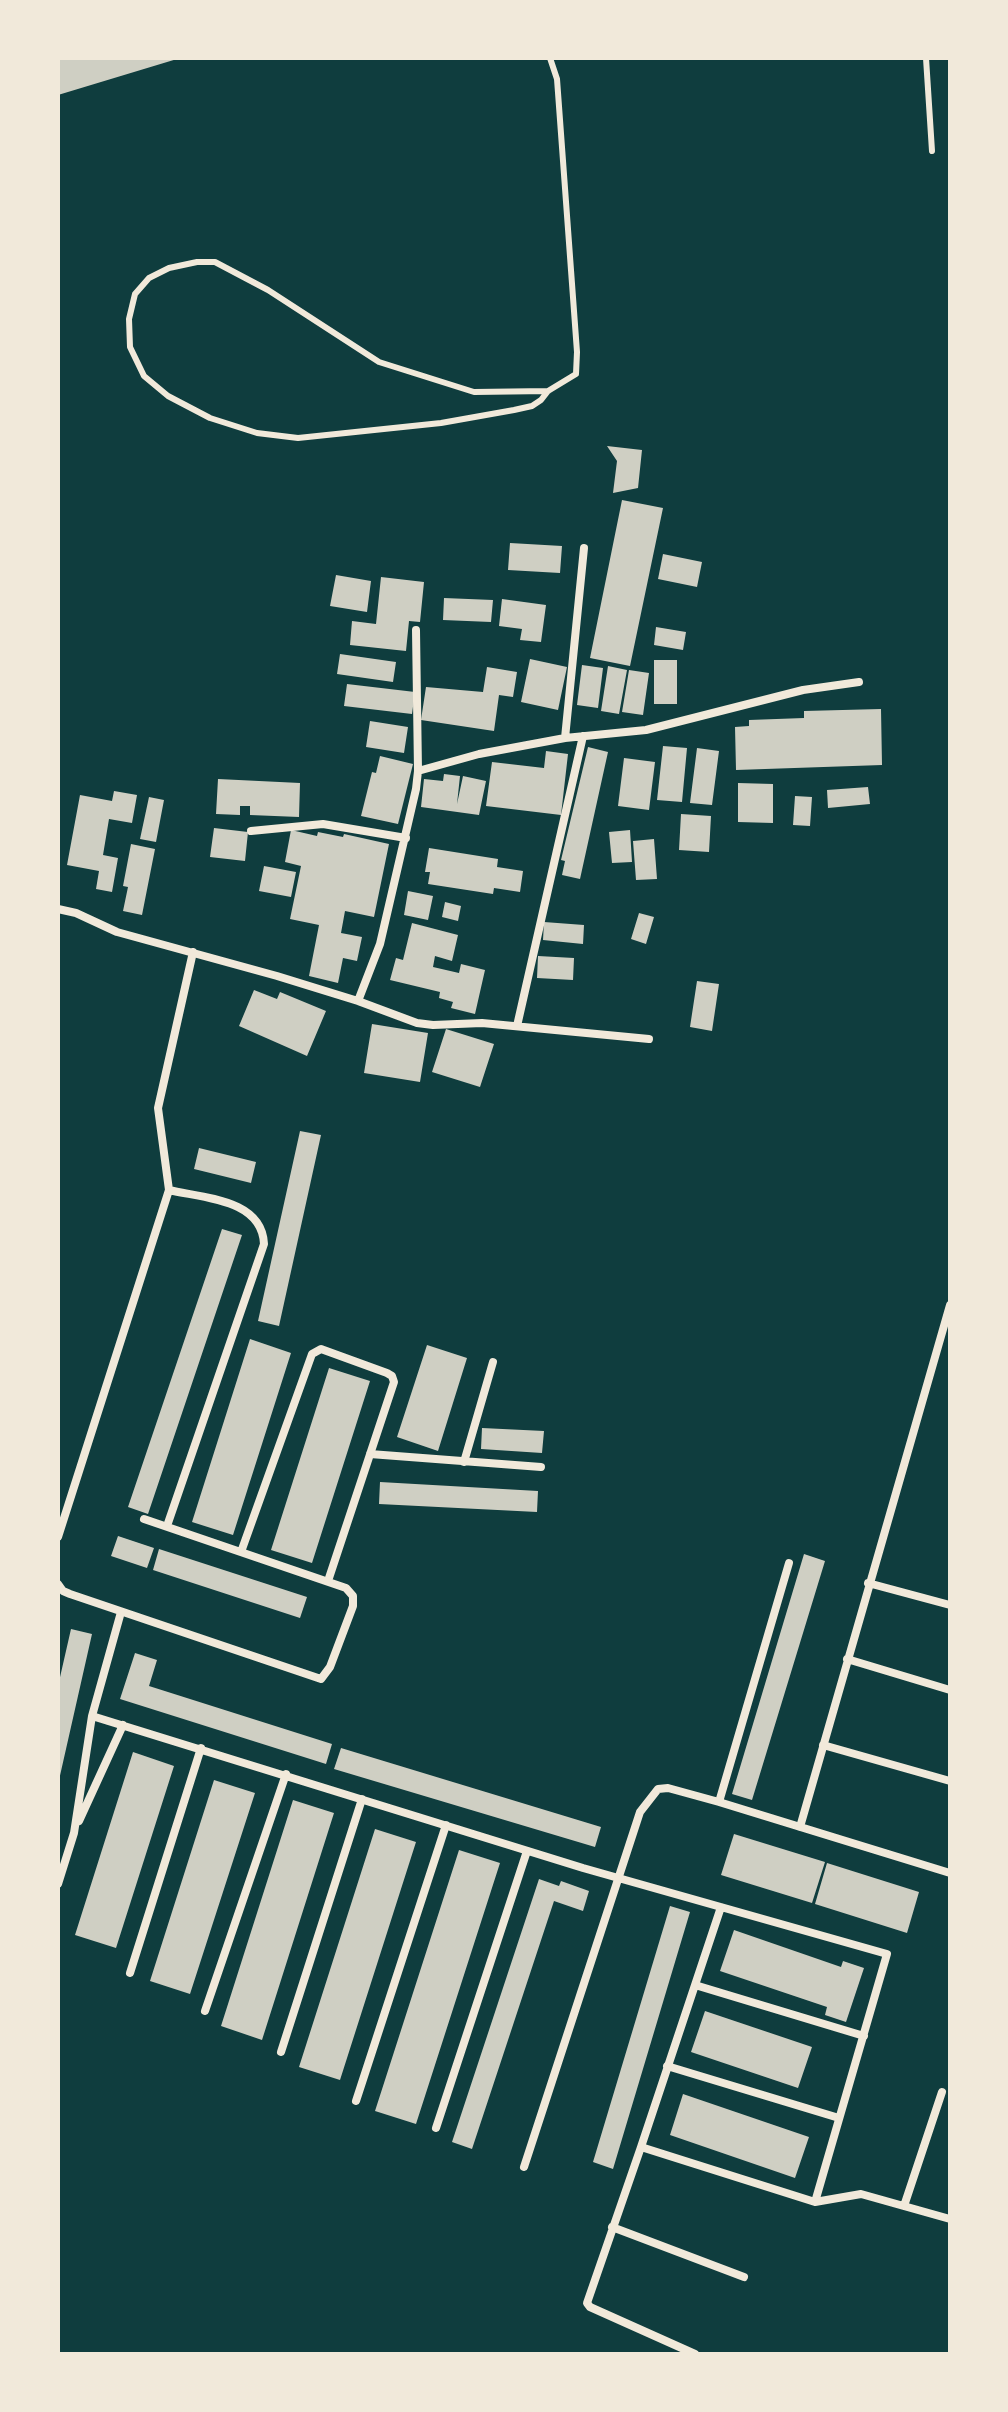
<!DOCTYPE html>
<style>
body{margin:0}
#map{position:relative;width:1008px;height:2412px;overflow:hidden;background:#0f3d3e;font-family:"Sofia Sans Condensed",sans-serif}
canvas{display:block}
.frame{position:absolute;inset:0;border:60px solid #f1e9da;pointer-events:none}
</style>
<div id="map">
<canvas width="1008" height="2412"></canvas>
<div class="frame"></div>
</div>
<script>
const context = document.querySelector('canvas').getContext('2d');
context.lineJoin = 'round';
function paint(path, color) { context.fillStyle = color; context.fill(path, 'evenodd'); }
function strokePath(path, color, width, dash) { context.strokeStyle = color; context.lineWidth = width; context.lineCap = dash ? 'butt' : 'round'; context.setLineDash(dash || []); context.stroke(path); }
const building = new Path2D(`
 M 58,58 L 177,58 L 177,59 L 58,95 Z
 M 607,446 L 642,450 L 638,488 L 613,493 L 617,461 Z
 M 622,500 L 663,508 L 630,666 L 590,658 Z
 M 510,543 L 562,546 L 560,573 L 508,570 Z
 M 663,554 L 702,562 L 697,587 L 658,579 Z
 M 336,575 L 371,581 L 367,612 L 330,606 Z
 M 381,577 L 424,582 L 420,622 L 409,621 L 406,651 L 350,645 L 352,621 L 376,624 Z
 M 444,598 L 493,600 L 491,622 L 443,620 Z
 M 502,599 L 546,605 L 541,642 L 520,640 L 522,629 L 499,626 Z
 M 656,627 L 686,632 L 683,650 L 654,645 Z
 M 340,654 L 396,662 L 393,682 L 337,674 Z
 M 530,659 L 567,667 L 558,710 L 521,702 Z
 M 654,660 L 677,660 L 677,704 L 654,704 Z
 M 582,665 L 603,668 L 598,708 L 577,705 Z
 M 608,666 L 627,670 L 619,714 L 601,711 Z
 M 487,667 L 517,672 L 513,697 L 499,695 L 494,731 L 421,720 L 426,687 L 483,692 Z
 M 629,670 L 649,673 L 643,715 L 622,712 Z
 M 347,684 L 415,692 L 412,714 L 344,706 Z
 M 881,709 L 882,765 L 736,770 L 735,727 L 749,726 L 749,720 L 804,718 L 804,711 Z
 M 370,721 L 408,727 L 404,753 L 366,747 Z
 M 663,746 L 687,748 L 682,802 L 657,800 Z
 M 588,747 L 608,752 L 580,879 L 562,875 L 565,861 L 561,860 Z
 M 697,748 L 719,751 L 712,805 L 690,803 Z
 M 546,751 L 568,754 L 561,815 L 486,806 L 492,762 L 544,768 Z
 M 380,756 L 413,764 L 398,824 L 361,816 L 372,772 L 376,773 Z
 M 624,758 L 655,762 L 649,810 L 618,806 Z
 M 444,774 L 460,776 L 457,804 L 463,776 L 486,781 L 479,815 L 421,807 L 424,779 L 443,781 Z
 M 218,779 L 300,783 L 299,817 L 250,815 L 250,806 L 240,806 L 240,815 L 216,814 Z
 M 738,783 L 773,784 L 773,823 L 738,822 Z
 M 868,787 L 870,804 L 828,808 L 827,790 Z
 M 114,791 L 137,795 L 132,823 L 109,819 L 103,855 L 118,858 L 112,892 L 96,889 L 99,871 L 67,865 L 80,795 L 112,801 Z
 M 795,796 L 812,797 L 810,826 L 793,825 Z
 M 149,797 L 164,800 L 156,842 L 140,839 Z
 M 681,814 L 711,816 L 709,852 L 679,850 Z
 M 214,828 L 248,832 L 245,861 L 210,857 Z
 M 291,830 L 317,836 L 318,832 L 343,837 L 344,834 L 389,844 L 374,917 L 345,911 L 341,933 L 362,937 L 357,961 L 343,958 L 338,983 L 309,976 L 319,925 L 290,919 L 301,866 L 285,862 Z
 M 630,830 L 632,862 L 612,863 L 609,832 Z
 M 654,839 L 657,879 L 636,880 L 633,841 Z
 M 131,844 L 155,849 L 142,915 L 123,911 L 128,887 L 123,886 Z
 M 429,848 L 498,859 L 497,867 L 523,871 L 520,892 L 494,888 L 493,894 L 428,884 L 430,872 L 425,872 Z
 M 264,866 L 296,872 L 291,897 L 259,891 Z
 M 408,891 L 433,896 L 428,920 L 404,915 Z
 M 445,902 L 461,906 L 458,921 L 442,917 Z
 M 639,913 L 654,917 L 646,944 L 631,939 Z
 M 544,922 L 584,925 L 583,944 L 543,940 Z
 M 412,923 L 458,935 L 452,961 L 435,956 L 433,967 L 459,973 L 461,964 L 485,970 L 475,1014 L 451,1008 L 453,1002 L 439,998 L 440,992 L 390,980 L 396,958 L 403,960 Z
 M 538,956 L 574,958 L 573,980 L 537,978 Z
 M 697,981 L 719,984 L 712,1031 L 690,1027 Z
 M 254,990 L 277,999 L 280,992 L 326,1011 L 307,1056 L 239,1026 Z
 M 372,1024 L 428,1033 L 420,1082 L 364,1073 Z
 M 446,1029 L 494,1044 L 480,1087 L 432,1072 Z
 M 300,1131 L 321,1135 L 279,1326 L 258,1321 Z
 M 199,1148 L 256,1162 L 251,1183 L 194,1169 Z
 M 222,1229 L 242,1235 L 148,1514 L 128,1507 Z
 M 250,1339 L 291,1353 L 233,1535 L 192,1522 Z
 M 427,1345 L 467,1358 L 438,1451 L 397,1437 Z
 M 329,1368 L 370,1381 L 312,1563 L 271,1550 Z
 M 482,1428 L 544,1431 L 542,1453 L 481,1449 Z
 M 380,1482 L 538,1491 L 537,1512 L 379,1504 Z
 M 118,1536 L 154,1548 L 147,1568 L 111,1556 Z
 M 159,1549 L 307,1597 L 300,1618 L 153,1570 Z
 M 804,1554 L 825,1561 L 752,1800 L 732,1794 Z
 M 71,1629 L 92,1634 L 59,1780 L 58,1686 Z
 M 135,1653 L 157,1660 L 149,1686 L 332,1744 L 326,1764 L 120,1699 Z
 M 341,1748 L 601,1827 L 595,1847 L 334,1769 Z
 M 133,1752 L 174,1766 L 116,1948 L 75,1935 Z
 M 214,1780 L 255,1793 L 190,1994 L 150,1981 Z
 M 293,1800 L 334,1813 L 262,2040 L 221,2026 Z
 M 375,1829 L 416,1842 L 340,2080 L 299,2067 Z
 M 734,1834 L 825,1862 L 812,1903 L 721,1875 Z
 M 459,1850 L 500,1863 L 416,2124 L 375,2111 Z
 M 827,1863 L 919,1892 L 907,1933 L 815,1904 Z
 M 539,1879 L 559,1886 L 561,1881 L 589,1891 L 583,1911 L 554,1901 L 472,2149 L 452,2142 Z
 M 670,1906 L 690,1912 L 613,2169 L 593,2162 Z
 M 734,1930 L 841,1967 L 843,1961 L 864,1968 L 846,2022 L 825,2015 L 827,2007 L 720,1971 Z
 M 705,2011 L 812,2047 L 798,2088 L 691,2052 Z
 M 683,2094 L 809,2137 L 795,2178 L 670,2135 Z`);
const service = new Path2D(`
 M 926,58 L 932,151
 M 548,391 L 474,392 L 379,362 L 268,290 L 215,262 L 197,262 L 169,268 L 149,278 L 135,294 L 129,319 L 130,347 L 144,376 L 168,396 L 210,418 L 257,433 L 298,438 L 441,423 L 514,410 L 532,406 L 541,400 L 548,391 L 576,374 L 577,352 L 557,79 L 550,58`);
const minor = new Path2D(`
 M 565,738 L 584,548
 M 418,771 L 479,754 L 565,738 L 646,730 L 803,690 L 859,682
 M 251,831 L 323,824 L 406,838
 M 58,909 L 76,913 L 117,932 L 277,976 L 358,1001 L 417,1023 L 433,1025 L 482,1023 L 649,1039
 M 358,1001 L 380,944 L 416,789 L 418,771 L 416,630
 M 517,1026 L 583,736
 M 370,1454 L 541,1467
 M 464,1462 L 493,1362
 M 167,1526 L 264,1244 C 262,1199 203,1198 169,1190
 M 58,1537 L 169,1190 L 158,1108 L 193,952
 M 241,1552 L 312,1354 L 321,1349 L 387,1373 L 392,1376 L 394,1382 L 328,1581
 M 868,1583 L 950,1605
 M 58,1584 L 63,1591 L 70,1594 L 321,1679 L 330,1667 L 353,1606 L 353,1596 L 346,1588 L 144,1519
 M 121,1612 L 92,1716 L 583,1868 L 887,1954 L 815,2202
 M 847,1659 L 950,1690
 M 823,1745 L 950,1781
 M 719,1802 L 789,1563
 M 79,1821 L 123,1725
 M 800,1827 L 950,1305
 M 58,1884 L 74,1833 L 92,1716
 M 721,1907 L 641,2147 L 815,2202 L 861,2194 L 950,2219
 M 130,1973 L 201,1748
 M 695,1985 L 864,2036
 M 205,2011 L 286,1774
 M 281,2052 L 362,1799
 M 667,2066 L 839,2118
 M 356,2101 L 446,1825
 M 436,2128 L 527,1851
 M 641,2147 L 587,2303 L 590,2307 L 695,2354
 M 524,2167 L 640,1812 L 658,1789 L 668,1788 L 719,1802 L 950,1873
 M 904,2206 L 942,2092
 M 612,2227 L 744,2277`);
paint(building, '#cfcfc3');
strokePath(service, '#f1e9da', 6);
strokePath(minor, '#f1e9da', 8);
</script>
